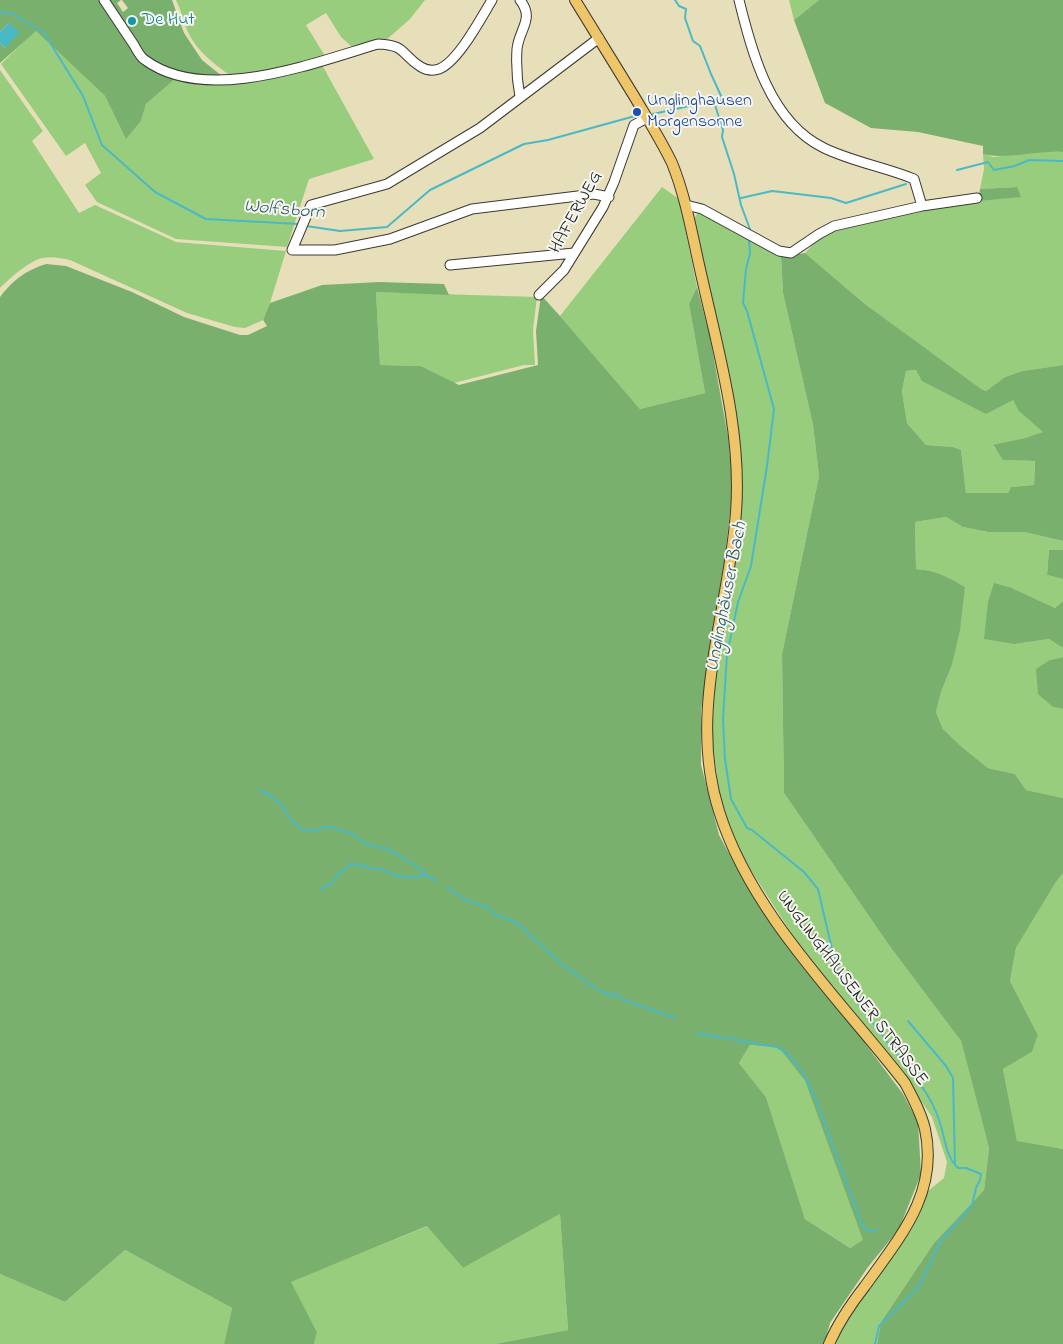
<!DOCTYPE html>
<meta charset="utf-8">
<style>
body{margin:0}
canvas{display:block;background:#e7dfb9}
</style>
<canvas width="1063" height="1344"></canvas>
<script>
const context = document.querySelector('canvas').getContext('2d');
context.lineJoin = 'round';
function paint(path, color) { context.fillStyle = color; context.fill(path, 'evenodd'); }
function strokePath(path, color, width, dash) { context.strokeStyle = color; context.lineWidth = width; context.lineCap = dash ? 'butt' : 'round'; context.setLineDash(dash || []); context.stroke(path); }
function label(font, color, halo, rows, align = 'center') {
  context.font = font + ' "Indie Flower",sans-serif'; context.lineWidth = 4; context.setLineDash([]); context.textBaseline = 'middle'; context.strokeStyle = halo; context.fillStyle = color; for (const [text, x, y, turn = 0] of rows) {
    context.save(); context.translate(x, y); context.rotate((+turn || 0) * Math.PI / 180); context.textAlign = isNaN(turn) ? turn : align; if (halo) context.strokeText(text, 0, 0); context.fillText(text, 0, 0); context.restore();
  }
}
const green = new Path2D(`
 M 176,0 L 425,0 L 410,19 L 385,41 L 353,48 L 341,37 L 326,13 L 306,25 L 325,56 L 279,69 L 231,76 C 213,63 196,51 187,30 C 183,20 181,10 176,0 Z
 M 789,0 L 819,0 L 794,20 Z
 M 35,30 L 105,96 L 126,138 L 141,121 L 146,104 L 175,79 L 198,83 L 321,63 L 374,159 L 309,179 L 287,247 L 176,239 L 97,202 L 85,185 L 101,173 L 85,143 L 66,156 L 1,64 Z
 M 0,70 L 43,131 L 32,141 L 79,213 L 95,205 L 176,242 L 286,251 L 270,303 L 263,320 L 245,328 L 235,327 L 187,313 L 70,260 C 61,258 51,256 42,258 C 29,261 9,279 0,288 Z
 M 1046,151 L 1063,152 L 1063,365 L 1022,371 L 1005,377 L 986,391 L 980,389 L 865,304 L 805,253 L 816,241 L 827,233 L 1017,187 L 980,189 L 984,169 L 983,154 L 993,157 Z
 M 662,187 L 679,199 L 697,287 L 689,304 L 705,393 L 640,409 L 560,316 Z
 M 699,211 C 727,225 753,243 781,257 L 783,293 L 813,425 L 819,476 L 782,654 L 784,793 L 891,948 L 961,1041 L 989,1148 L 984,1190 L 934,1243 L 881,1322 L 877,1344 L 836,1344 L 843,1323 L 911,1230 L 928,1191 L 944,1178 L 947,1162 L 932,1117 L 906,1079 L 801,948 L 750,869 L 735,842 L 719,792 L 712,737 L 716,667 L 741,515 L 742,468 L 737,418 L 693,220 Z
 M 376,292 L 537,297 L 533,330 L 535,365 L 524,365 L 454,383 L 421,366 L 380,365 Z
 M 916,370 L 1013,400 L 1020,411 L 1044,432 L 1025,438 L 993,446 L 1004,460 L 1035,461 L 1034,485 L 1011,487 L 1008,493 L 966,493 L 961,450 L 953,447 L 926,445 L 907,423 L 902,391 L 906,371 Z
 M 946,517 L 963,527 L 988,532 L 1024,532 L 1063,541 L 1063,550 L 1049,550 L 1047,575 L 1063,579 L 1063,601 L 1055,608 L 1012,588 L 1015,644 L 1049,639 L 1063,648 L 1063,657 L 1050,660 L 1053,707 L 1063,709 L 1063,798 L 1026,790 L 1015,774 L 988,768 L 962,747 L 943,729 L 936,712 L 941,692 L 952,665 L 965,587 C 949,577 935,570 916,569 L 915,522 Z
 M 1063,873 L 1063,1149 L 1017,1142 L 1003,1069 L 1032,1052 L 1038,1035 L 1010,981 L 1016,948 L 1056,882 Z
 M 750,1045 L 779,1048 L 805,1081 L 864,1240 L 850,1248 L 805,1219 L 766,1097 L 739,1063 Z
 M 560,1214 L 568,1330 L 495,1344 L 314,1344 L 317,1332 L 290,1282 L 428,1226 L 463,1268 Z
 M 125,1250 L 232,1308 L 224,1344 L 0,1344 L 0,1274 L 65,1302 Z`);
const forest = new Path2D(`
 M 0,0 L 100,0 L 141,64 L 175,79 L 146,104 L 141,121 L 126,139 L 105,96 L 36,31 L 0,63 L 0,43 L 5,48 L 9,23 L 0,32 Z
 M 105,0 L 121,0 L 117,3 L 123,12 L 128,8 L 122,0 L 172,0 L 184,33 L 202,60 L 222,76 L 195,76 L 172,71 L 144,54 Z
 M 819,0 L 1063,0 L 1063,152 C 1038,150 1005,160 983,154 L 983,146 L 918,132 L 871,128 L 825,103 L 794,20 Z
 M 1017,187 L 1021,197 L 978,201 L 980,189 Z
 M 805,253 L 865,304 L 981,389 L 986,391 L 1005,377 L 1022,371 L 1063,365 L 1063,541 L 1024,532 L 988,532 L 963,527 L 946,517 L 915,522 L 916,569 C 935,570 949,577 965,587 L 960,630 L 952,665 L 941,692 L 936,712 L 943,729 L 962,747 L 988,768 L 1015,774 L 1026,790 L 1063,798 L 1063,873 L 1056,882 L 1016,948 L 1010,981 L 1038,1035 L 1032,1052 L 1003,1069 L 1017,1141 L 1063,1149 L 1063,1344 L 877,1344 L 881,1322 L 934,1243 L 984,1190 L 989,1148 L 961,1041 L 891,948 L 784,793 L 782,654 L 819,476 L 813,425 L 783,293 L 781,257 ZM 916,370 L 922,381 L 986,414 L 1013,400 L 1019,411 L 1043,432 L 1025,438 L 993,445 L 1003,460 L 1035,461 L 1034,485 L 1011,487 L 1008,493 L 966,493 L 961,450 L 953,447 L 926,445 L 907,423 L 902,391 L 906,371 Z
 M 46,264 L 66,266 L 132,292 L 184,317 L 240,335 L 248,335 L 267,326 L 263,320 L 270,303 L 322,285 L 379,282 L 444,284 L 449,295 L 376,292 L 380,365 L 421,366 L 459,385 L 538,365 L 536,331 L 541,295 L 560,316 L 640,409 L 705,393 L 689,304 L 697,287 L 710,337 L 728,437 L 733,487 L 725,556 L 701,710 L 701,765 L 719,835 L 745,883 L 903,1094 L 918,1122 L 921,1174 L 899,1229 L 868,1267 L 830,1323 L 824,1344 L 495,1344 L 568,1330 L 560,1214 L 463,1268 L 427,1226 L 291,1282 L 317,1332 L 314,1344 L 224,1344 L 232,1308 L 125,1250 L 65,1302 L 0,1274 L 0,297 C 12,281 26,270 46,264 ZM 750,1045 L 779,1048 L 805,1081 L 863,1240 L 850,1248 L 805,1219 L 766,1097 L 739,1063 Z
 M 1049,550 L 1063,550 L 1063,579 L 1047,575 Z
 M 994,583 L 1012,588 L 1055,608 L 1063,601 L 1063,648 L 1049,639 L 1015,644 L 984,639 L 988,602 Z
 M 1063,657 L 1063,709 L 1053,707 L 1038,694 L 1036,669 L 1050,660 Z`);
const water = new Path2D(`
 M 9,23 L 20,32 L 5,48 L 0,43 L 0,32 Z`);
const stream = new Path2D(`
 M 675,0 L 679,6 L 686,9 L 685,18 L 693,41 L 700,46 L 711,74 L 722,98 L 720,103 L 715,103 L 715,105 L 723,130 L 722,137 L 734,174 L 741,205 L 751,232
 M 0,12 L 11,13 L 44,33 L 83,96 L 102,145 L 155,192 L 206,219 L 299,224
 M 653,114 L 712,101 L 715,103
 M 957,170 L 988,162 L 994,170 L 1015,166 L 1029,160 L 1063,161
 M 741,198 L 772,191 L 781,192 L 831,198 L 846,203 L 906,184
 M 306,226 L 340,231 L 387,227 L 430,190 L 524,144 L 548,140 L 635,116
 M 749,239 L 750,253 L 746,269 L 743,303 L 747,311 L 774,409 L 767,466 L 751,566 L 738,602 L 727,654 L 723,719 L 725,759 L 731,799 L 747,828 L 752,830 L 804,872 L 818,889 L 839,979 L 920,1084 C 928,1095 935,1107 939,1120 C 945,1136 945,1156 958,1168 L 966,1168 L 981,1174 L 980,1180 L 976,1188 L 972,1205 L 940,1242 L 918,1288 L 879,1326 L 875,1344
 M 259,790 L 271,796 L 283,807 L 291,820 L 303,830 L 314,831 L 323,827 L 332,827 L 342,831 L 351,833 L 363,842 L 375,847 L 385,848 L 400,856 L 419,868 L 427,876 L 437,881
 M 447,887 L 466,900 L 487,907 L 495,914 L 517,923 L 565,967 L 600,991 L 614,996 L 617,994 L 624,1000 L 675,1018
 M 321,889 L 332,883 L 337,876 L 350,864 L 361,865 L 369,868 L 381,869 L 397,876 L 419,877 L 425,874
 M 908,1021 L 946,1066 L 953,1078 L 955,1165
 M 696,1033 L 777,1047 C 795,1056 805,1077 814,1095 L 862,1225 C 867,1231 870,1232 877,1230`);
const minor = new Path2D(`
 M 104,0 C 114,15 124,30 134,45 C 137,50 140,57 145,60 C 206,105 313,63 378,44 C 407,45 401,55 421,67 C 426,70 433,71 439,69 C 458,62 481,18 492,0
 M 520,0 C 535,19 519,29 517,49 C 516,65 517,81 520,97
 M 739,0 C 752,53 770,122 824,148 C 853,162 885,167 914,179 L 922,206
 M 599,38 L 480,128 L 387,184 L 311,205 L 292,250 L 335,250 L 390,239 L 472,209 L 594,194 L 609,197
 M 686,205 L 702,209 L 779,251 L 791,253 L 819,234 L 834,226 L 922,206 L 977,198
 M 450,265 L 574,253
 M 539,295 L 564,270 L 603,207 L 614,182 L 634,125 L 647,118`);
const major = new Path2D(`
 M 575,0 C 595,32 614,64 634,96 C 647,118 661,140 672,163 C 687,200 693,240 702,278 C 719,354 742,433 736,512 C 729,612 687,711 719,811 C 751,914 840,999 905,1083 C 913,1098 921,1113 925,1129 C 939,1193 900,1237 865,1286 C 851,1304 838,1323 829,1344`);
const markers = [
 [132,21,5,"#0f9aa8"],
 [637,112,5,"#1a4fb4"]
];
const cultureNames = [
 ["De Hut",142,21]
];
const transitNames = [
 ["Unglinghausen",647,102],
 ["Morgensonne",647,123]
];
const streetNames = [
 ["HAFERWEG",577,213,-61],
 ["UNGLINGHAUSENER STRASSE",851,989,53]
];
const waterNames = [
 ["Wolfsborn",284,211,5],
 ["Unglinghäuser Bach",728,597,-79]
];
paint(green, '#99cd7e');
paint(forest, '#7ab06d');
paint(water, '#4bb9c5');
strokePath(stream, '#4bb9c5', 2);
strokePath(minor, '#3a3934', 11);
strokePath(major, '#3a3934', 12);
strokePath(minor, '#fff', 9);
strokePath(major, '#eec569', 10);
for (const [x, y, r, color] of markers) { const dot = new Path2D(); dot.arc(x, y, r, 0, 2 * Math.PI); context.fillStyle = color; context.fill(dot); strokePath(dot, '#f6f6f2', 2); }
label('18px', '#0d838f', '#f6f6f2', cultureNames, 'left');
label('18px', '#164399', '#f6f6f2', transitNames, 'left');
label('18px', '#1c1c1c', '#f6f6f2', streetNames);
label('italic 19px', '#2f5b60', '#f6f6f2', waterNames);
</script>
